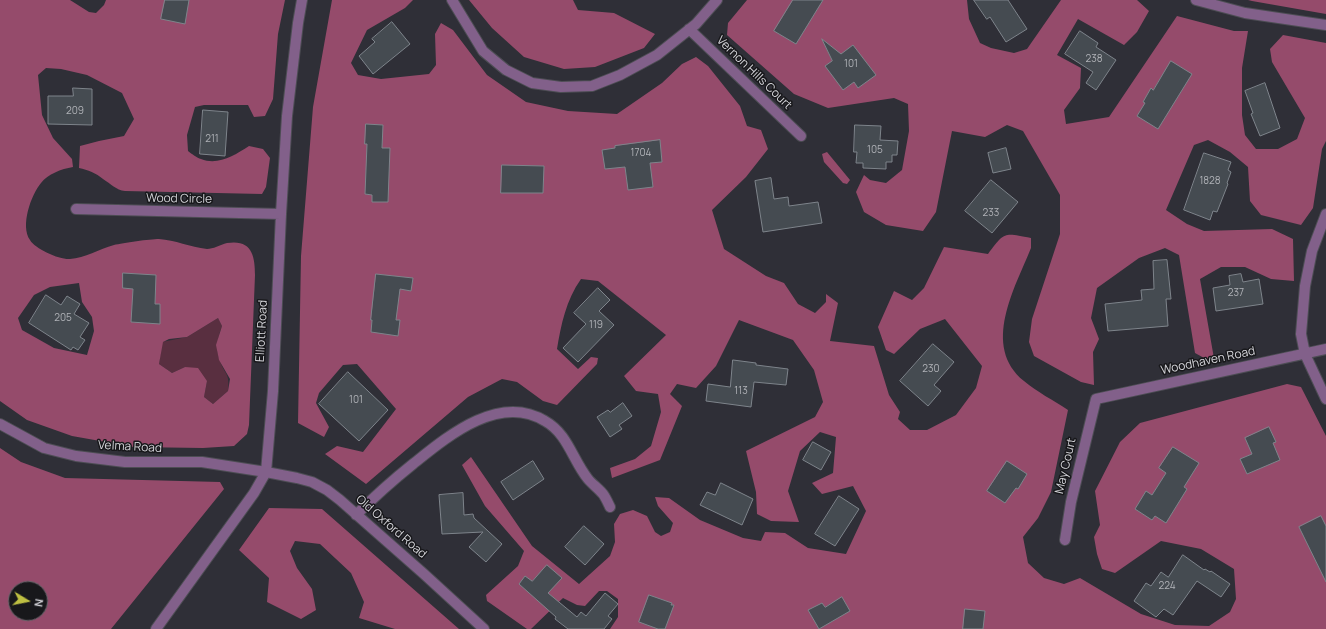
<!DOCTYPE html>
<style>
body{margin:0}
#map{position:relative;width:1326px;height:629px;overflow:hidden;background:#2f2f37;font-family:Manrope,sans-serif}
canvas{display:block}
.north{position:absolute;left:8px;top:581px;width:40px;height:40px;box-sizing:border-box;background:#18181b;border:1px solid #636367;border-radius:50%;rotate:100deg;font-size:11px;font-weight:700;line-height:16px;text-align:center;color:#d4d4d9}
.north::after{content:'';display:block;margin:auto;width:14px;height:18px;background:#bebf42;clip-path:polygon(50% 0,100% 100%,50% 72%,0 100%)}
</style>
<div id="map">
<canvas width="1326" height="629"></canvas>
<div class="north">N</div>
</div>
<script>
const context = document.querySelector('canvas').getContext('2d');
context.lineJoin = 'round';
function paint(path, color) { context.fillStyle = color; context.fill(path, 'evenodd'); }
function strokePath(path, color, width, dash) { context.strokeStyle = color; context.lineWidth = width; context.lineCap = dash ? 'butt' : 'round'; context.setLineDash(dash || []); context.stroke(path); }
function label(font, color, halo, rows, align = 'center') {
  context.font = font + ' Manrope,sans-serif'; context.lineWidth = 3; context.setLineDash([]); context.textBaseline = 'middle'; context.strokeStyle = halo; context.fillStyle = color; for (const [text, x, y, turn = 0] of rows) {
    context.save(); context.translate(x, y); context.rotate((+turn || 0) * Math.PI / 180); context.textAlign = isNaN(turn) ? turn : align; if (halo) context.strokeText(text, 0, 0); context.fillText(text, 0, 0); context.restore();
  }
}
const green = new Path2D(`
 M 218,318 L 222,326 C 218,336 215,350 220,361 C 225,375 230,373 228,391 L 213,404 L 204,397 L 207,381 L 185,367 L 172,373 L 159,364 L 162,342 L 187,337 Z`);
const forest = new Path2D(`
 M 0,0 L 70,0 L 89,12 L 96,13 L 104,5 L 106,0 L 285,0 L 278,34 L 273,99 L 265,116 L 254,117 L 248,105 L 204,105 L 195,107 L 187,135 L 188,151 C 192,154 197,158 201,159 C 218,166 235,155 249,146 L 263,149 L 270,158 L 266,187 L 262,194 L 125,191 C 116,190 111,184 103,179 C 96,173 88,170 79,168 L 80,146 L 99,141 L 124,136 L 134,119 L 122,93 L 87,75 L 61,69 L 46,68 L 38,75 L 42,115 L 53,138 L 72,159 L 73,167 C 61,169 48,174 41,183 C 31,195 20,226 30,240 C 35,249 60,260 70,259 C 85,258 99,249 114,245 C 123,243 150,239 159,239 C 175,240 190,247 207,249 C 213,249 220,245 227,243 C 252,239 255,256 255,275 L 249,425 L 247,434 L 234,446 L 203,448 L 134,447 L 72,436 L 27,420 L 0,401 ZM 79,283 L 82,302 L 92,317 L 94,331 L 87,355 L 54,348 L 22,330 L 18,318 L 34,295 L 50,287 ZM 218,318 L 222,326 L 216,345 L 219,360 L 230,379 L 228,391 L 213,404 L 204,397 L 207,381 L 198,368 L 185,367 L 172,373 L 159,364 L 163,342 L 169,339 L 187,337 Z
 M 332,0 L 413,0 L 405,8 L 367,30 L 351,63 L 358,75 L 381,79 L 429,74 L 436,65 L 435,34 L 441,23 L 453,30 L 487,75 L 526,102 L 568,111 L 617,114 L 662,83 L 682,64 L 696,57 L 708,66 L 740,106 L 747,126 L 761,130 L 768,149 L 746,177 L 712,210 L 724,249 L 766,276 L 784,283 L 798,304 L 815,313 L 826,302 L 826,294 L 838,303 L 830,341 L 874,346 L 889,395 L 900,412 L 898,419 L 910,430 L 927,430 L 956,415 L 976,388 L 982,366 L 945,319 L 920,329 L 894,354 L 886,350 L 878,327 L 894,291 L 912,300 L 924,288 L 944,247 L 988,254 C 1005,231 1004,233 1031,238 L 1031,248 C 1015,288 981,346 1024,381 C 1037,392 1053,400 1068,410 L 1051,492 L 1038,518 L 1023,537 L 1028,563 L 1044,578 L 1064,584 L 1080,578 L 1141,614 L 1175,625 L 1209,626 L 1230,612 L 1236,599 L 1234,569 L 1201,549 L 1161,541 L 1115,573 L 1102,569 L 1097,554 L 1094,537 L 1100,525 L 1095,491 L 1120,442 L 1140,423 L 1287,384 L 1301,387 L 1326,436 L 1326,629 L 610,629 L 618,617 L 618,599 L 607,591 L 599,591 L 585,606 L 577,605 L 563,598 L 531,629 L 527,629 L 487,601 L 486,595 L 518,566 L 524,551 L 485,506 L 462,465 L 471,457 L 532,546 L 579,584 L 610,556 L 615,542 L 614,524 L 620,514 L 633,510 L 647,516 L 655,532 L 661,536 L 670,532 L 673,523 L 658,506 L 655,497 L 669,498 L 700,520 L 743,538 L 761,541 L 765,532 L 785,533 L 808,548 L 846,554 L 866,511 L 853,486 L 822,494 L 812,483 L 833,473 L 836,437 L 820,432 L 800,451 L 788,491 L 799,522 L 771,521 L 757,514 L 756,492 L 746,451 L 815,417 L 823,402 L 814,370 L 793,340 L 739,320 L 716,366 L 696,388 L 677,384 L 670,394 L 682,406 L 660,460 L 612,478 L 610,468 L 635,459 L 651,446 L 661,412 L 658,394 L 636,391 L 624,376 L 666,335 L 598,281 L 581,279 C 566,300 561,325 557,349 L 578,369 L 591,357 L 598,358 L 597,364 L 557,405 L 543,401 L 517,382 L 502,379 L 468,397 L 366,484 L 325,454 L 337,446 L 363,452 L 396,409 L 357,364 L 343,365 L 319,393 L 316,403 L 329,427 L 324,437 L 298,423 L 301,256 L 313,107 Z
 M 469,0 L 573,0 L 578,10 L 614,13 L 655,34 L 644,48 L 595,67 L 564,69 L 524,57 L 492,28 Z
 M 747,0 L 967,0 L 969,19 L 980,43 L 991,48 L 1014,53 L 1027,49 L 1061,0 L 1137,0 L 1149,11 L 1137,32 L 1124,45 L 1078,19 L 1057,55 L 1081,68 L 1080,88 L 1064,110 L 1066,124 L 1109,117 L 1177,16 L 1234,31 L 1248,31 L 1242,68 L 1242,115 L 1245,135 L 1256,149 L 1278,149 L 1297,139 L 1305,118 L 1272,62 L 1270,49 L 1283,35 L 1326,43 L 1326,141 L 1322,149 L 1313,208 L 1301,225 L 1261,215 L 1250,201 L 1248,167 L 1230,152 L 1208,140 L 1194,145 L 1166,210 L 1187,224 L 1204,231 L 1272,229 L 1293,239 L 1294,281 L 1271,279 L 1245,267 L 1221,267 L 1200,279 L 1215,364 L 1195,353 L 1179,255 L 1165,248 L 1139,258 L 1097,288 L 1091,318 L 1099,339 L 1093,352 L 1094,385 L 1081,382 L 1034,356 L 1029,342 L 1032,319 L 1060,234 L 1060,195 L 1023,131 L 1007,125 L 985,137 L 952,131 L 936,212 L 923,231 L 886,225 L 864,212 L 856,192 L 864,175 L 870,180 L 886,183 L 902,170 L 909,131 L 908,104 L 894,98 L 828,108 L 794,94 L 727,35 L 728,23 Z
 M 1248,0 L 1326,0 L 1326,14 L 1252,1 Z
 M 827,152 L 850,180 L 847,184 L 843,183 L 824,162 L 822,154 Z
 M 0,448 L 21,462 L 65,478 L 220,482 L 224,489 L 111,629 L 0,629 ZM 16,589 L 40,589 L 40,613 L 16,613 Z
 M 269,508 L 322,509 L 459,629 L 395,629 L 359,618 L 364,602 L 351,573 L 320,544 L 295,541 L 290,551 L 297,568 L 312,589 L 316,610 L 301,619 L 267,602 L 269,578 L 239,550 Z`);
const building = new Path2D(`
 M 165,0 L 189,0 L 185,24 L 161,19 Z
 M 793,0 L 823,0 L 796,44 L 774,31 Z
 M 974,0 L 1008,0 L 1027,29 L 1006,42 L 990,17 L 987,19 Z
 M 392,22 L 410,44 L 373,74 L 359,56 L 375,42 L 372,39 Z
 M 1080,31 L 1098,43 L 1096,47 L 1116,60 L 1096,90 L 1086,83 L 1093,72 L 1065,54 Z
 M 822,39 L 841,54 L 853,45 L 876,75 L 858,88 L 854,82 L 843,90 L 825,66 L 832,61 Z
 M 1171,61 L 1192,74 L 1158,129 L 1137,116 L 1145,103 L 1143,102 L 1151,88 L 1153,90 Z
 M 1265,83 L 1280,128 L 1260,136 L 1251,114 L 1253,113 L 1245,91 Z
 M 73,88 L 92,89 L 92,125 L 48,124 L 48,96 L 73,96 Z
 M 203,110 L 228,112 L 225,156 L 200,154 Z
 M 366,124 L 383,125 L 382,148 L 390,148 L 388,202 L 372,202 L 372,195 L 365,194 L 367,144 L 365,144 Z
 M 855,125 L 881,126 L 880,140 L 898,141 L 897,155 L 892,155 L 892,162 L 886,162 L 886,169 L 863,168 L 863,163 L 856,163 L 857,152 L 854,152 Z
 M 660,140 L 662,162 L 650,163 L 653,187 L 628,190 L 625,167 L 605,169 L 602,150 L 615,148 L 615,146 Z
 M 1006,148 L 1011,169 L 993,173 L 988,153 Z
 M 1204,153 L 1231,162 L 1228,170 L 1231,172 L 1227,183 L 1228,184 L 1217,212 L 1213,211 L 1210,220 L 1184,210 Z
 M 502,165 L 544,166 L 543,193 L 501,193 Z
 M 771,178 L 774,199 L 788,197 L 789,206 L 818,202 L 822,223 L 763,232 L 755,181 Z
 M 991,180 L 1018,202 L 992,233 L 965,211 Z
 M 1167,260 L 1171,299 L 1166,299 L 1168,326 L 1108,331 L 1105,304 L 1142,300 L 1141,290 L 1154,289 L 1153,261 Z
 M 123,273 L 156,275 L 155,304 L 160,304 L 160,324 L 131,322 L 133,289 L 123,288 Z
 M 376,274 L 413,278 L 411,291 L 400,289 L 396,320 L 400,320 L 398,336 L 371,332 L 372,320 L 371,320 Z
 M 1241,274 L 1243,282 L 1259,279 L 1263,304 L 1216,311 L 1213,288 L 1230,285 L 1229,276 Z
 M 598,288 L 610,300 L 599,311 L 614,325 L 578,362 L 563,348 L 586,324 L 574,313 Z
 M 46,295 L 61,305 L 67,296 L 80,304 L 74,314 L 89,323 L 80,337 L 85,340 L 78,350 L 73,347 L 71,350 L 29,323 Z
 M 933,344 L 954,362 L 934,385 L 941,391 L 928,406 L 900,381 Z
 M 733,360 L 756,363 L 756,365 L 788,369 L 786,385 L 754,382 L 751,407 L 706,401 L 708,384 L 730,387 Z
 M 348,372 L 388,410 L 359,441 L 319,404 Z
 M 623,403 L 632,416 L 619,425 L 622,429 L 610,437 L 597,417 L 608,410 L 610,412 Z
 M 1269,427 L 1276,442 L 1273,443 L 1280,460 L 1247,474 L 1240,459 L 1252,454 L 1245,438 Z
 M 813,442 L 831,452 L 821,470 L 803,460 Z
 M 1173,447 L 1199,463 L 1184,487 L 1187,489 L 1166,523 L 1155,516 L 1152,520 L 1135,509 L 1146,491 L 1152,495 L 1166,473 L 1159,468 Z
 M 533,461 L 544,479 L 513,500 L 501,482 Z
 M 1007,461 L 1027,474 L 1018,489 L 1016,488 L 1005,503 L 987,491 Z
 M 721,483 L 753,499 L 742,525 L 700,505 L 707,492 L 715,495 Z
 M 463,493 L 464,515 L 473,514 L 474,518 L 502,544 L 486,562 L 469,547 L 483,532 L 442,534 L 439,495 Z
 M 839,496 L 859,509 L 835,546 L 815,534 Z
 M 1321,516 L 1326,526 L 1326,582 L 1299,527 Z
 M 584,526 L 604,544 L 585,565 L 565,547 Z
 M 1183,555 L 1204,570 L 1205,569 L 1210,572 L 1211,571 L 1230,584 L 1221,597 L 1197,581 L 1173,615 L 1164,609 L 1156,617 L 1134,601 L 1146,583 L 1151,586 L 1161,572 L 1168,577 Z
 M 547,565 L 562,578 L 548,593 L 577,617 L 581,612 L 586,616 L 605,593 L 618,604 L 608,616 L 612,619 L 604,629 L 568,629 L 555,619 L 556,617 L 519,584 L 525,576 L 532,581 Z
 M 649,595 L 672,603 L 671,605 L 674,605 L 665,629 L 658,629 L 639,622 Z
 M 842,597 L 850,611 L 819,629 L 808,610 L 822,603 L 825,607 Z
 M 965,609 L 985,611 L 983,629 L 963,629 Z`);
const minor = new Path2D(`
 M 452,0 L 483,51 L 506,70 L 532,83 L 561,87 L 592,86 L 620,75 L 657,55 L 696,24 L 717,0
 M 1196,0 L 1245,13 L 1326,25
 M 689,29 L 801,136
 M 76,209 L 281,214
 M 1326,214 L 1312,251 L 1305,286 L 1301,334 L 1305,354 L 1326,399
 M 0,424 L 44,448 L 76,456 L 125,462 L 202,462 L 266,472 L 297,478 L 312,482 L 327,490 L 340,500 L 424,574 L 484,629
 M 356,515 C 374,497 393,480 413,464 C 448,436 499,393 545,421 C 568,434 572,459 588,479 C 592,484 598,488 603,494 C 606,498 608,503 610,507
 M 1065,540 L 1071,502 L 1096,399 L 1326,349
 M 156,629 L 254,493 L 266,472 L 273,391 L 281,214 L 287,116 L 298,23 L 302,0`);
const numberNames = [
 ["238",1094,59],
 ["101",851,64],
 ["209",75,111],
 ["211",212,139],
 ["105",875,150],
 ["1704",641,153],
 ["1828",1210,181],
 ["233",991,213],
 ["237",1236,293],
 ["205",63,318],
 ["119",596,325],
 ["230",931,369],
 ["113",741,391],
 ["101",356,400],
 ["224",1167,586]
];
const streetNames = [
 ["Vernon Hills Court",754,73,44],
 ["Wood Circle",179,199,1],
 ["Elliott Road",262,331,-87],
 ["Woodhaven Road",1208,361,-12],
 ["Velma Road",130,447,3],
 ["May Court",1066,466,-77],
 ["Old Oxford Road",391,527,41]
];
paint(green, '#592f40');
paint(forest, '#954b6b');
paint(building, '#454b51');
strokePath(building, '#7e848b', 1);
strokePath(minor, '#4d4d54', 12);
strokePath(minor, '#82608a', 10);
label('10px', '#b0b2b7', null, numberNames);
label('12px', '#d4d4d9', '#18181b', streetNames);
</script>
